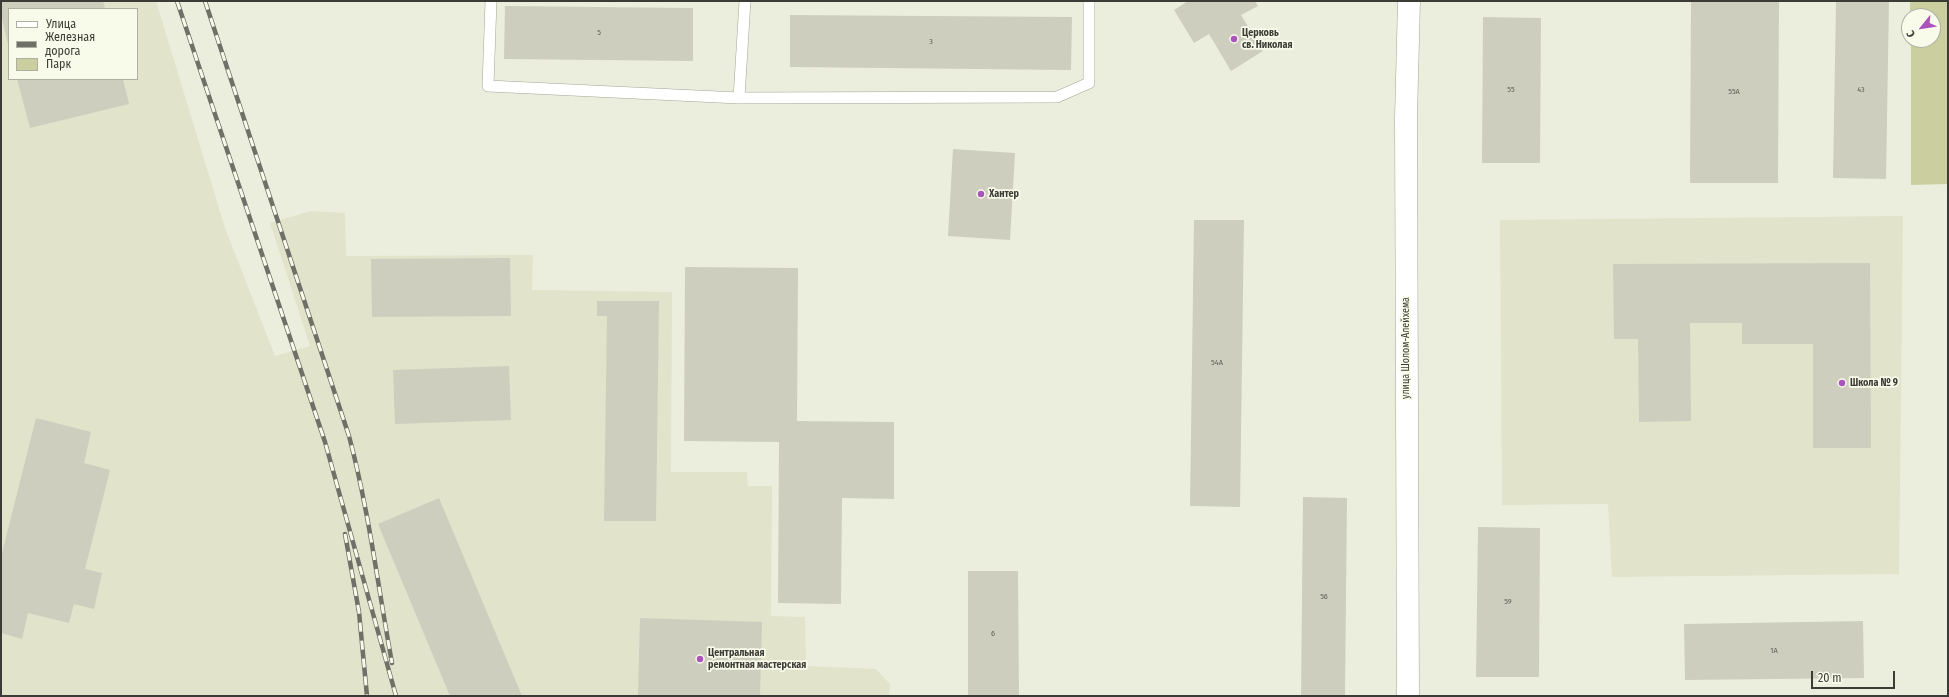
<!DOCTYPE html>
<meta charset="utf-8">
<style>
body{margin:0}
#map{position:relative;width:1949px;height:697px;overflow:hidden;background:#eceedd;font-family:"Fira Sans Condensed",sans-serif}
canvas{display:block}
.frame{position:absolute;inset:0;border:2px solid #3c3c36;pointer-events:none}
.legend{position:absolute;left:8px;top:8px;width:130px;height:72px;box-sizing:border-box;background:#f9fbea;border:1px solid #adafa2;margin:0;padding:5px 7px;list-style:none;font-size:12px;color:#3c3c36}
.legend li{display:flex;align-items:center;gap:8px;height:20px}
.legend b{width:20px;border:1px solid #adafa2}
.north{position:absolute;left:1901px;top:8px;width:40px;height:40px;box-sizing:border-box;background:#f9fbea;border:1px solid #adafa2;border-radius:50%;rotate:240deg;font-size:11px;font-weight:700;line-height:16px;text-align:center;color:#3c3c36}
.north::after{content:'';display:block;margin:auto;width:14px;height:18px;background:#ac52bd;clip-path:polygon(50% 0,100% 100%,50% 72%,0 100%)}
.scale{position:absolute;left:1811px;top:671px;width:84px;height:18px;box-sizing:border-box;border:2px solid #3c3c36;border-top:0;padding-left:5px;font-size:12px;line-height:14px;white-space:nowrap;color:#3c3c36;-webkit-text-stroke:3px #f9fbea;paint-order:stroke}
</style>
<div id="map">
<canvas width="1949" height="697"></canvas>
<div class="frame"></div>
<ul class="legend">
<li><b style="height:5px;background:#fff"></b>Улица</li>
<li><b style="height:5px;background:#6f7067"></b>Железная дорога</li>
<li><b style="height:11px;background:#cbcf9f"></b>Парк</li>
</ul>
<div class="north">С</div>
<div class="scale">20 m</div>
</div>
<script>
const context = document.querySelector('canvas').getContext('2d');
context.lineJoin = 'round';
function paint(path, color) { context.fillStyle = color; context.fill(path, 'evenodd'); }
function strokePath(path, color, width, dash) { context.strokeStyle = color; context.lineWidth = width; context.lineCap = dash ? 'butt' : 'round'; context.setLineDash(dash || []); context.stroke(path); }
function label(font, color, halo, rows, align = 'center') {
  context.font = font + ' "Fira Sans Condensed",sans-serif'; context.lineWidth = 3.5; context.setLineDash([]); context.textBaseline = 'middle'; context.strokeStyle = halo; context.fillStyle = color; for (const [text, x, y, turn = 0] of rows) {
    context.save(); context.translate(x, y); context.rotate((+turn || 0) * Math.PI / 180); context.textAlign = isNaN(turn) ? turn : align; if (halo) context.strokeText(text, 0, 0); context.fillText(text, 0, 0); context.restore();
  }
}
const built = new Path2D(`
 M 1,1 L 156,1 L 225,228 L 275,356 L 310,346 L 270,223 L 311,211 L 345,213 L 346,256 L 533,255 L 532,290 L 672,292 L 671,472 L 747,472 L 748,486 L 772,486 L 771,616 L 805,617 L 806,666 L 876,669 L 890,684 L 889,696 L 1,696 ZM 9,9 L 137,9 L 137,79 L 9,79 Z
 M 1903,216 L 1899,574 L 1612,577 L 1608,504 L 1502,505 L 1500,220 Z`);
const green = new Path2D(`
 M 1910,1 L 1948,1 L 1948,184 L 1911,185 L 1911,40 L 1933,40 L 1933,16 L 1910,16 Z`);
const building = new Path2D(`
 M 1,1 L 103,1 L 105,9 L 9,9 L 8,44 L 1,14 Z
 M 1188,1 L 1255,1 L 1258,6 L 1241,15 L 1263,51 L 1231,71 L 1209,34 L 1194,43 L 1174,10 Z
 M 1691,1 L 1779,1 L 1778,183 L 1690,183 Z
 M 1836,1 L 1889,1 L 1886,179 L 1833,178 Z
 M 505,6 L 693,8 L 693,61 L 504,59 Z
 M 790,15 L 1072,17 L 1071,70 L 790,67 Z
 M 1483,17 L 1541,18 L 1540,163 L 1482,163 Z
 M 17,79 L 123,79 L 129,104 L 30,128 Z
 M 953,149 L 1015,153 L 1010,240 L 948,236 Z
 M 1194,220 L 1244,220 L 1240,507 L 1190,506 Z
 M 510,258 L 511,316 L 372,317 L 371,259 Z
 M 1870,263 L 1871,448 L 1813,448 L 1813,344 L 1742,344 L 1742,323 L 1690,323 L 1691,421 L 1639,422 L 1638,339 L 1614,339 L 1613,264 Z
 M 685,267 L 798,268 L 797,421 L 894,422 L 894,499 L 842,498 L 841,604 L 778,603 L 779,442 L 684,441 Z
 M 597,301 L 659,301 L 656,521 L 604,521 L 607,316 L 597,316 Z
 M 509,366 L 511,420 L 395,424 L 393,370 Z
 M 36,418 L 91,432 L 84,463 L 110,470 L 85,569 L 102,573 L 94,609 L 74,604 L 69,623 L 28,613 L 22,639 L 1,633 L 1,557 Z
 M 1303,497 L 1347,498 L 1345,696 L 1301,696 Z
 M 439,498 L 522,696 L 450,696 L 378,524 Z
 M 1478,527 L 1540,528 L 1539,677 L 1476,677 Z
 M 968,571 L 1018,571 L 1019,696 L 968,696 Z
 M 640,618 L 762,622 L 760,696 L 638,696 Z
 M 1863,621 L 1864,678 L 1685,680 L 1684,624 Z`);
const lane = new Path2D(`
 M 491,1 L 488,86 L 739,98 L 745,1
 M 739,98 L 1057,97 L 1089,83 L 1089,1`);
const primary = new Path2D(`
 M 1408,696 L 1406,118 L 1409,1`);
const rail = new Path2D(`
 M 177,1 L 325,442 L 396,696
 M 205,1 L 349,436 C 369,511 378,587 392,663
 M 345,534 L 359,612 L 367,696`);
const markers = [
 [1234,39,4,"#ac52bd"],
 [981,194,4,"#ac52bd"],
 [1842,383,4,"#ac52bd"],
 [700,659,4,"#ac52bd"]
];
const numberNames = [
 ["5",599,33],
 ["3",931,42],
 ["55",1511,90],
 ["43",1861,90],
 ["55А",1734,92],
 ["54А",1217,363],
 ["56",1324,597],
 ["59",1508,602],
 ["6",993,634],
 ["1А",1774,651]
];
const poiNames = [
 ["Церковь",1242,33],
 ["св. Николая",1242,45],
 ["Хантер",989,194],
 ["Школа № 9",1850,383],
 ["Центральная",708,653],
 ["ремонтная мастерская",708,665]
];
const streetNames = [
 ["улица Шолом-Алейхема",1406,348,-90]
];
paint(built, '#e1e3cb');
paint(green, '#cbcf9f');
paint(building, '#cdcebe');
strokePath(lane, '#a3a495', 12);
strokePath(primary, '#a3a495', 23);
strokePath(lane, '#fff', 11);
strokePath(primary, '#fff', 22);
strokePath(rail, '#6f7067', 4.5);
strokePath(rail, '#f9fbea', 3, [9]);
for (const [x, y, r, color] of markers) { const dot = new Path2D(); dot.arc(x, y, r, 0, 2 * Math.PI); context.fillStyle = color; context.fill(dot); strokePath(dot, '#f9fbea', 1.5); }
label('8px', '#606058', null, numberNames);
label('bold 10px', '#3c3c36', '#f9fbea', poiNames, 'left');
label('10px', '#3c3c36', '#f9fbea', streetNames);
</script>
